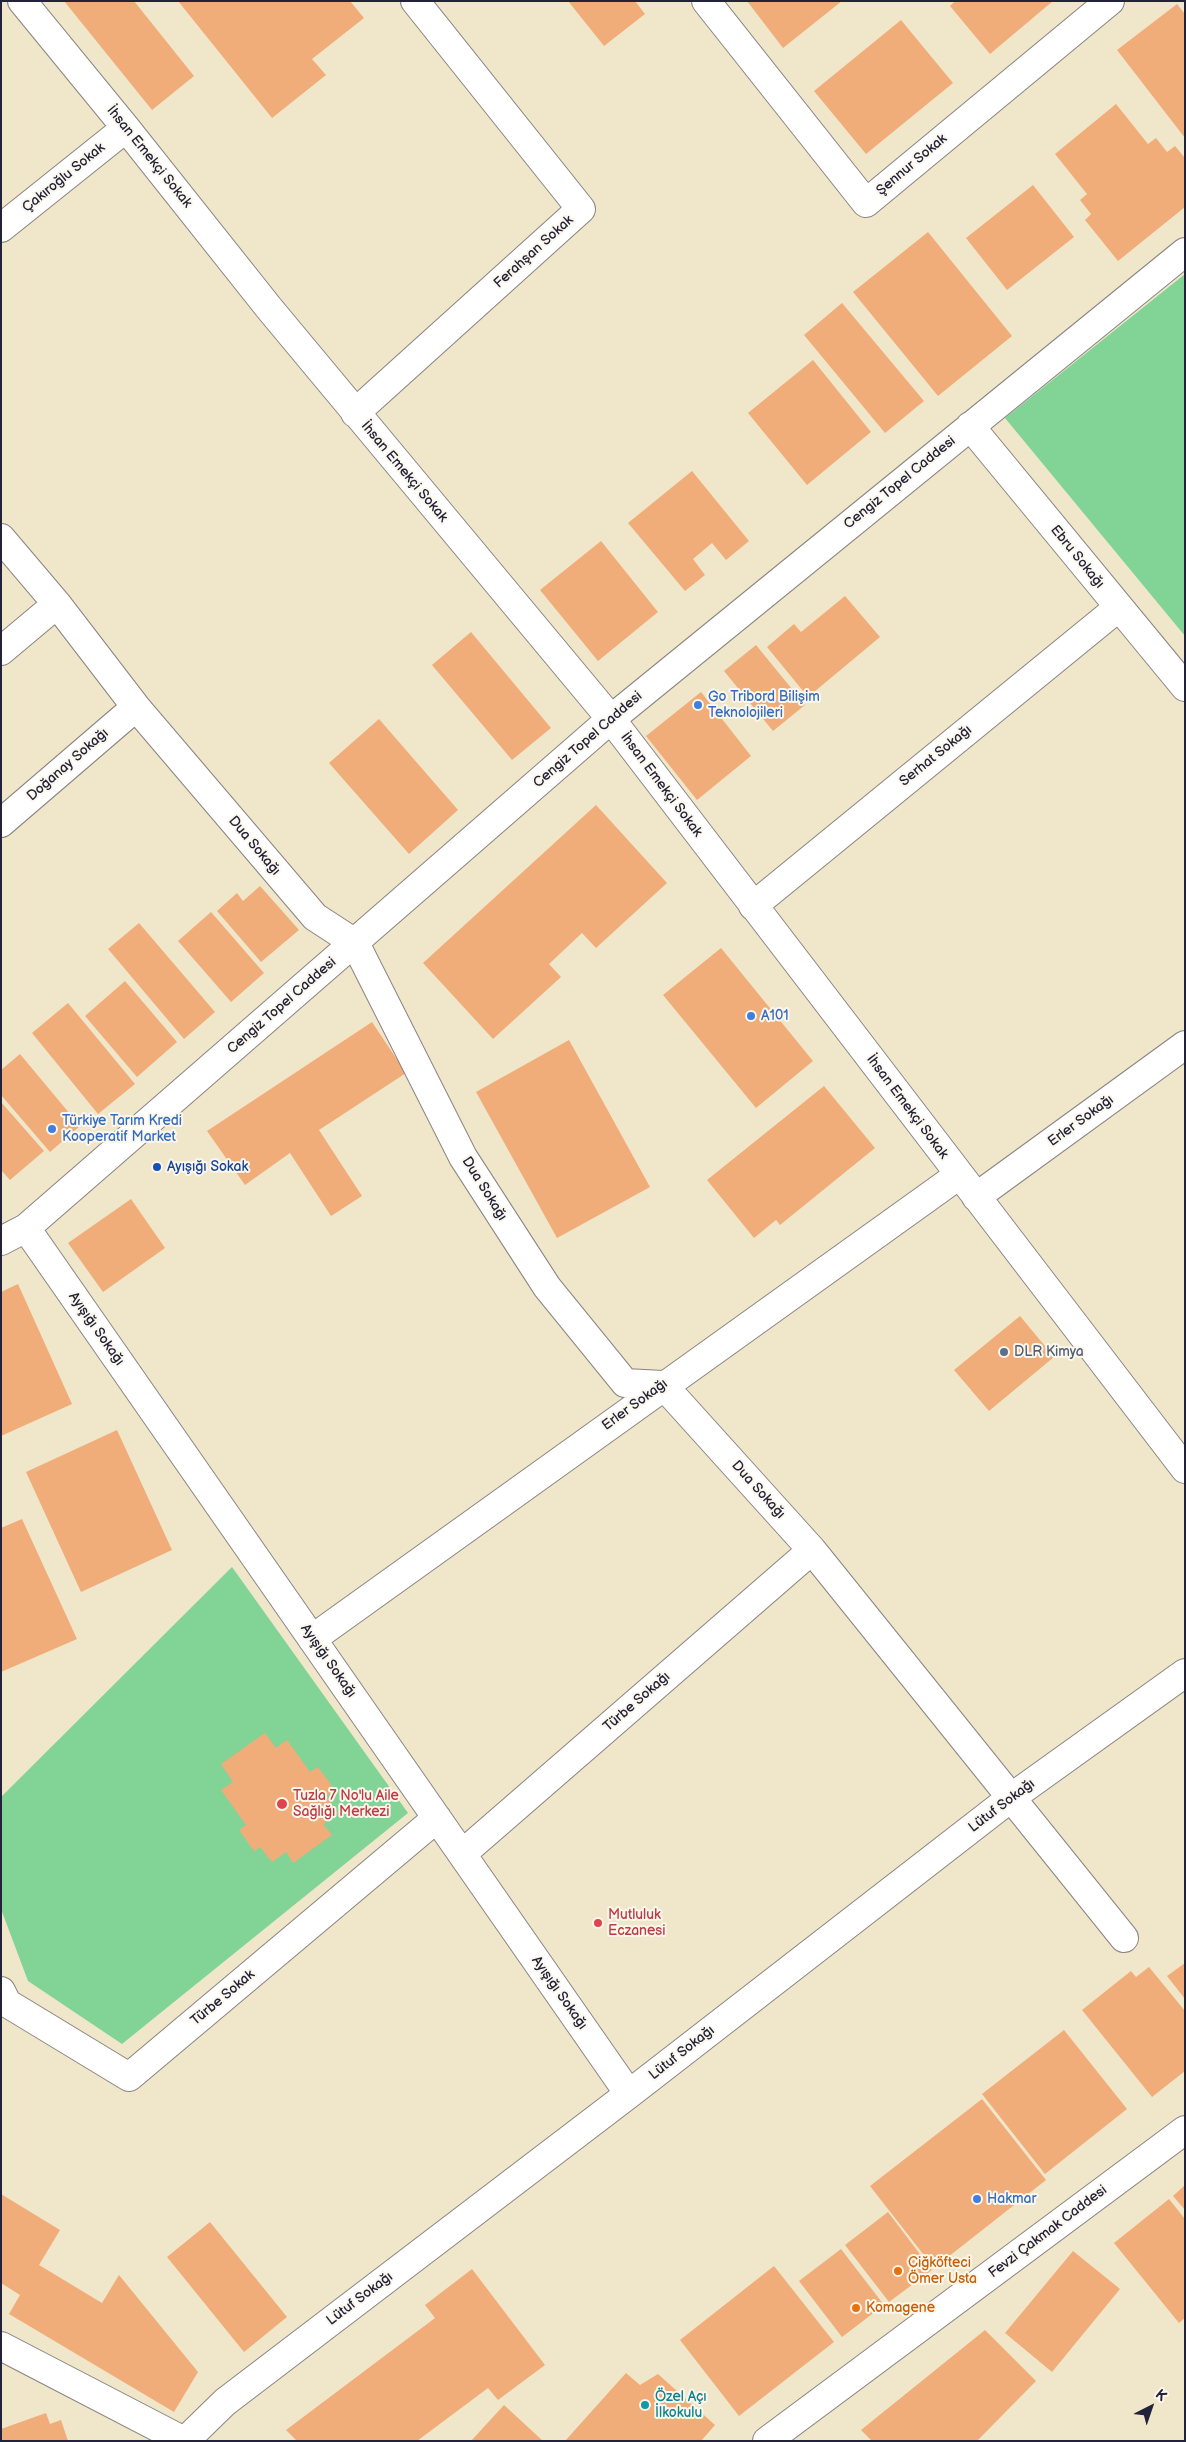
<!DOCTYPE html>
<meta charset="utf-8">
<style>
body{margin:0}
#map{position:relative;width:1186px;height:2442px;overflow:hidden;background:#f0e6ca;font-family:"Balsamiq Sans",sans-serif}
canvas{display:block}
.frame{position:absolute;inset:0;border:2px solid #22223b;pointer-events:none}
.north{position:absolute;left:1126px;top:2382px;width:50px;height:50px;-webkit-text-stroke:4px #fbf7ec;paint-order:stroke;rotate:41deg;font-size:14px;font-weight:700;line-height:20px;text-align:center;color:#22223b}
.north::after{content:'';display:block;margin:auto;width:18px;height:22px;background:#22223b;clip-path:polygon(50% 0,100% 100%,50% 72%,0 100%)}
</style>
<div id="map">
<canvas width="1186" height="2442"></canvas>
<div class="frame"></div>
<div class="north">K</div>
</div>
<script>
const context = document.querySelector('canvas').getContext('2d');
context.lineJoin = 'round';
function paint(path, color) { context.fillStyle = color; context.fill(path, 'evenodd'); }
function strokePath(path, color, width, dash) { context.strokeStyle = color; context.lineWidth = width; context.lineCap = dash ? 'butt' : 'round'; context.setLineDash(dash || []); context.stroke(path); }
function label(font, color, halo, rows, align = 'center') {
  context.font = font + ' "Balsamiq Sans",sans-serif'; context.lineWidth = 4; context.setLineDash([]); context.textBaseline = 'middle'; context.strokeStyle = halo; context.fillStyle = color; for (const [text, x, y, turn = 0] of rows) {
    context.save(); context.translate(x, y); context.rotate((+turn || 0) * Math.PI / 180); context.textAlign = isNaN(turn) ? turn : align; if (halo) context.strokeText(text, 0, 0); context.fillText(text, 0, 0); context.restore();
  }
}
const green = new Path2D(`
 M 1185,274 L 1185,636 L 1005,418 Z
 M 232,1567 L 408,1813 L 122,2044 L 28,1981 L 1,1909 L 1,1797 Z`);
const building = new Path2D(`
 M 64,1 L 134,1 L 194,76 L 152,110 Z
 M 178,1 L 350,1 L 364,18 L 312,59 L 326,75 L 272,118 Z
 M 568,1 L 635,1 L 645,14 L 604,46 Z
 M 747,1 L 842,1 L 783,48 Z
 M 955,1 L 1053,1 L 990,54 L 950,6 Z
 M 1177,4 L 1185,14 L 1185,138 L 1117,50 Z
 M 901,20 L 953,83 L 866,154 L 814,91 Z
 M 1116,104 L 1148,144 L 1156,138 L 1167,152 L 1175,146 L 1185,158 L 1185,207 L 1118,261 L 1085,220 L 1091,214 L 1080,200 L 1087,194 L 1055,154 Z
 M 1033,185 L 1074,237 L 1007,290 L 966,238 Z
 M 928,232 L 1012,336 L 938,396 L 853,292 Z
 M 842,303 L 924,401 L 885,433 L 804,335 Z
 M 813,360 L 871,432 L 807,485 L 748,413 Z
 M 692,471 L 749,541 L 726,560 L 712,543 L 693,559 L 705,575 L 685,591 L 628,523 Z
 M 601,541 L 658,612 L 598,661 L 540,590 Z
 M 845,596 L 880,637 L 808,697 L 767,647 L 794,624 L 801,632 Z
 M 471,632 L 551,728 L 512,760 L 432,665 Z
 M 756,645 L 805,705 L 773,731 L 724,671 Z
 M 701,692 L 751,756 L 697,800 L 646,736 Z
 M 379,719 L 458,810 L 409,854 L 329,763 Z
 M 596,805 L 667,883 L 596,948 L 582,933 L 549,964 L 561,977 L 493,1039 L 423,963 Z
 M 260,886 L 299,930 L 261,962 L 217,911 L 237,893 L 243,901 Z
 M 211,912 L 264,973 L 231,1002 L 178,941 Z
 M 139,923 L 215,1012 L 184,1039 L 108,949 Z
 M 721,948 L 813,1061 L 756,1108 L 663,995 Z
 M 125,981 L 177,1042 L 137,1077 L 85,1016 Z
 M 68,1003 L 135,1084 L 98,1114 L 32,1033 Z
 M 372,1022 L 406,1073 L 319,1130 L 362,1196 L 331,1216 L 290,1153 L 245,1185 L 207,1131 Z
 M 569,1040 L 650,1187 L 557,1238 L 476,1092 Z
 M 20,1054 L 80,1126 L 50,1152 L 1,1095 L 1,1070 Z
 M 824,1086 L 875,1148 L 780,1225 L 776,1220 L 754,1238 L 707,1180 Z
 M 1,1102 L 44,1151 L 10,1180 L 1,1170 Z
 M 131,1199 L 165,1248 L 103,1292 L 68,1243 Z
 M 18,1284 L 72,1404 L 1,1436 L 1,1292 Z
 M 1020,1316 L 1054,1357 L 989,1411 L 954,1370 Z
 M 117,1430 L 172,1550 L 81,1592 L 26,1472 Z
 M 22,1519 L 77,1639 L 1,1672 L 1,1528 Z
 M 265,1733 L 276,1748 L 287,1740 L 310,1772 L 318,1767 L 335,1790 L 326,1796 L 338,1813 L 323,1824 L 332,1835 L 293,1863 L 286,1852 L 272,1862 L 260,1847 L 254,1851 L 239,1830 L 246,1825 L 221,1790 L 233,1782 L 221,1764 Z
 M 1185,1963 L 1185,1999 L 1167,1976 Z
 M 1149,1967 L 1185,2011 L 1185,2071 L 1152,2097 L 1082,2010 L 1131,1971 L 1136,1977 Z
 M 1064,2030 L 1127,2109 L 1045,2174 L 982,2094 Z
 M 982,2099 L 1046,2180 L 934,2268 L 870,2186 Z
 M 1185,2185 L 1185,2210 L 1173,2196 Z
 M 1,2194 L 60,2230 L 39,2265 L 102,2303 L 119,2275 L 198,2372 L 174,2412 L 9,2314 L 20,2295 L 1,2283 Z
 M 1169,2199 L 1185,2219 L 1185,2318 L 1179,2323 L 1114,2243 Z
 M 888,2212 L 932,2270 L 889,2302 L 845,2245 Z
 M 210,2222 L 287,2317 L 244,2352 L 167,2257 Z
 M 841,2249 L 884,2305 L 842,2337 L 799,2281 Z
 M 1073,2251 L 1120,2289 L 1052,2372 L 1005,2333 Z
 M 774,2266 L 834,2342 L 739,2416 L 680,2340 Z
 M 472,2269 L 545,2365 L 498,2400 L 488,2388 L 417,2441 L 297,2441 L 286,2430 L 435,2318 L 425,2305 Z
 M 985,2330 L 1036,2381 L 977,2441 L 872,2441 L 861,2430 Z
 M 626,2373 L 640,2385 L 658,2374 L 715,2425 L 701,2441 L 565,2441 Z
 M 504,2405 L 543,2441 L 471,2441 Z
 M 46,2413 L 50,2424 L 61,2420 L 68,2441 L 1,2441 L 1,2429 Z`);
const minor = new Path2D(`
 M 22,1 L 126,128 L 269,308 L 611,719 L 1185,1469
 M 706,1 L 866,203 L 1110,1
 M 1,228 L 126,128
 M 355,413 L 581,209 L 415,1
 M 970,426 L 1185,687
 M 1,538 L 57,604 L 136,707 L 315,917 L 355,943 L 463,1157 L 547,1287 L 625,1383 L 663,1385 L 812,1550 L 1124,1938
 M 1,651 L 57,604
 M 1,823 L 136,707
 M 753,906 L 1119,607
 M 976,1197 L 1185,1045
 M 26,1228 L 629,2094
 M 1,1241 L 26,1228 L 611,719 L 1185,252
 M 312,1639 L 959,1175
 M 462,1854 L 812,1550
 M 1,1991 L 7,2003 L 129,2077 L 437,1818
 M 1,2346 L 184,2441
 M 185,2441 L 225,2402 L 629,2094 L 1012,1797 L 1185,1673
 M 767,2441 L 1185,2130`);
const markers = [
 [698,705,5,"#3f7fe0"],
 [751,1016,5,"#3f7fe0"],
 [52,1129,5,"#3f7fe0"],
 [157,1167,5,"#1a4fb4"],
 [1004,1352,5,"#5c6f8a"],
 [282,1804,6,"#e0444e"],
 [598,1923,5,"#e0444e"],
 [977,2199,5,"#3f7fe0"],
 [898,2271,5,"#e8710a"],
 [856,2308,5,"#e8710a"],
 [645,2405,5,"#0f9aa8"]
];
const streetNames = [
 ["İhsan Emekçi Sokak",149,157,51],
 ["Şennur Sokak",912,165,-40],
 ["Çakıroğlu Sokak",64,178,-39],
 ["Ferahşan Sokak",534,252,-42],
 ["İhsan Emekçi Sokak",404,472,50],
 ["Cengiz Topel Caddesi",900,483,-39],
 ["Ebru Sokağı",1077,557,51],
 ["Cengiz Topel Caddesi",588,740,-41],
 ["Serhat Sokağı",936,756,-39],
 ["Doğanay Sokağı",68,765,-41],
 ["İhsan Emekçi Sokak",661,785,53],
 ["Dua Sokağı",254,846,50],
 ["Cengiz Topel Caddesi",282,1006,-41],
 ["İhsan Emekçi Sokak",907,1107,53],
 ["Erler Sokağı",1081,1121,-36],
 ["Dua Sokağı",484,1189,58],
 ["Ayışığı Sokağı",96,1329,55],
 ["Erler Sokağı",635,1405,-36],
 ["Dua Sokağı",758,1490,48],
 ["Ayışığı Sokağı",328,1661,55],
 ["Türbe Sokağı",637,1702,-41],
 ["Lütuf Sokağı",1002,1806,-37],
 ["Ayışığı Sokağı",559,1993,55],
 ["Türbe Sokak",223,1998,-40],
 ["Lütuf Sokağı",682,2053,-38],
 ["Fevzi Çakmak Caddesi",1048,2232,-37],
 ["Lütuf Sokağı",360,2299,-37]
];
const shopNames = [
 ["Go Tri̇bord Bi̇li̇şi̇m",708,697],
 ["Teknoloji̇leri",708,713],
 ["A101",761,1016],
 ["Türkiye Tarım Kredi",62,1121],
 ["Kooperatif Market",62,1137],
 ["Hakmar",987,2199]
];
const transitNames = [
 ["Ayışığı Sokak",167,1167]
];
const serviceNames = [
 ["DLR Kimya",1014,1352]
];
const healthNames = [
 ["Tuzla 7 No'lu Aile",293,1796],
 ["Sağlığı Merkezi",293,1812],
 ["Mutluluk",608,1915],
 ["Eczanesi",608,1931]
];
const foodNames = [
 ["Çiğköfteci",908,2263],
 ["Ömer Usta",908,2279],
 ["Komagene",866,2308]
];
const cultureNames = [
 ["Özel Açı",655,2397],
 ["İlkokulu",655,2413]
];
paint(green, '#81d496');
paint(building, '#f0ad79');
strokePath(minor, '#898482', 30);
strokePath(minor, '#fff', 28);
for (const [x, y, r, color] of markers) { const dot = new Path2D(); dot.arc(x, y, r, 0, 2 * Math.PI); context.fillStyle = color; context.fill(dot); strokePath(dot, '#fbf7ec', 2); }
label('14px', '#22223b', '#fbf7ec', streetNames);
label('14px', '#366cbe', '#fbf7ec', shopNames, 'left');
label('14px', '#164399', '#fbf7ec', transitNames, 'left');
label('14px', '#4e5e75', '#fbf7ec', serviceNames, 'left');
label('14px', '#be3a42', '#fbf7ec', healthNames, 'left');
label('14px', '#c56008', '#fbf7ec', foodNames, 'left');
label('14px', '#0d838f', '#fbf7ec', cultureNames, 'left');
</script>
